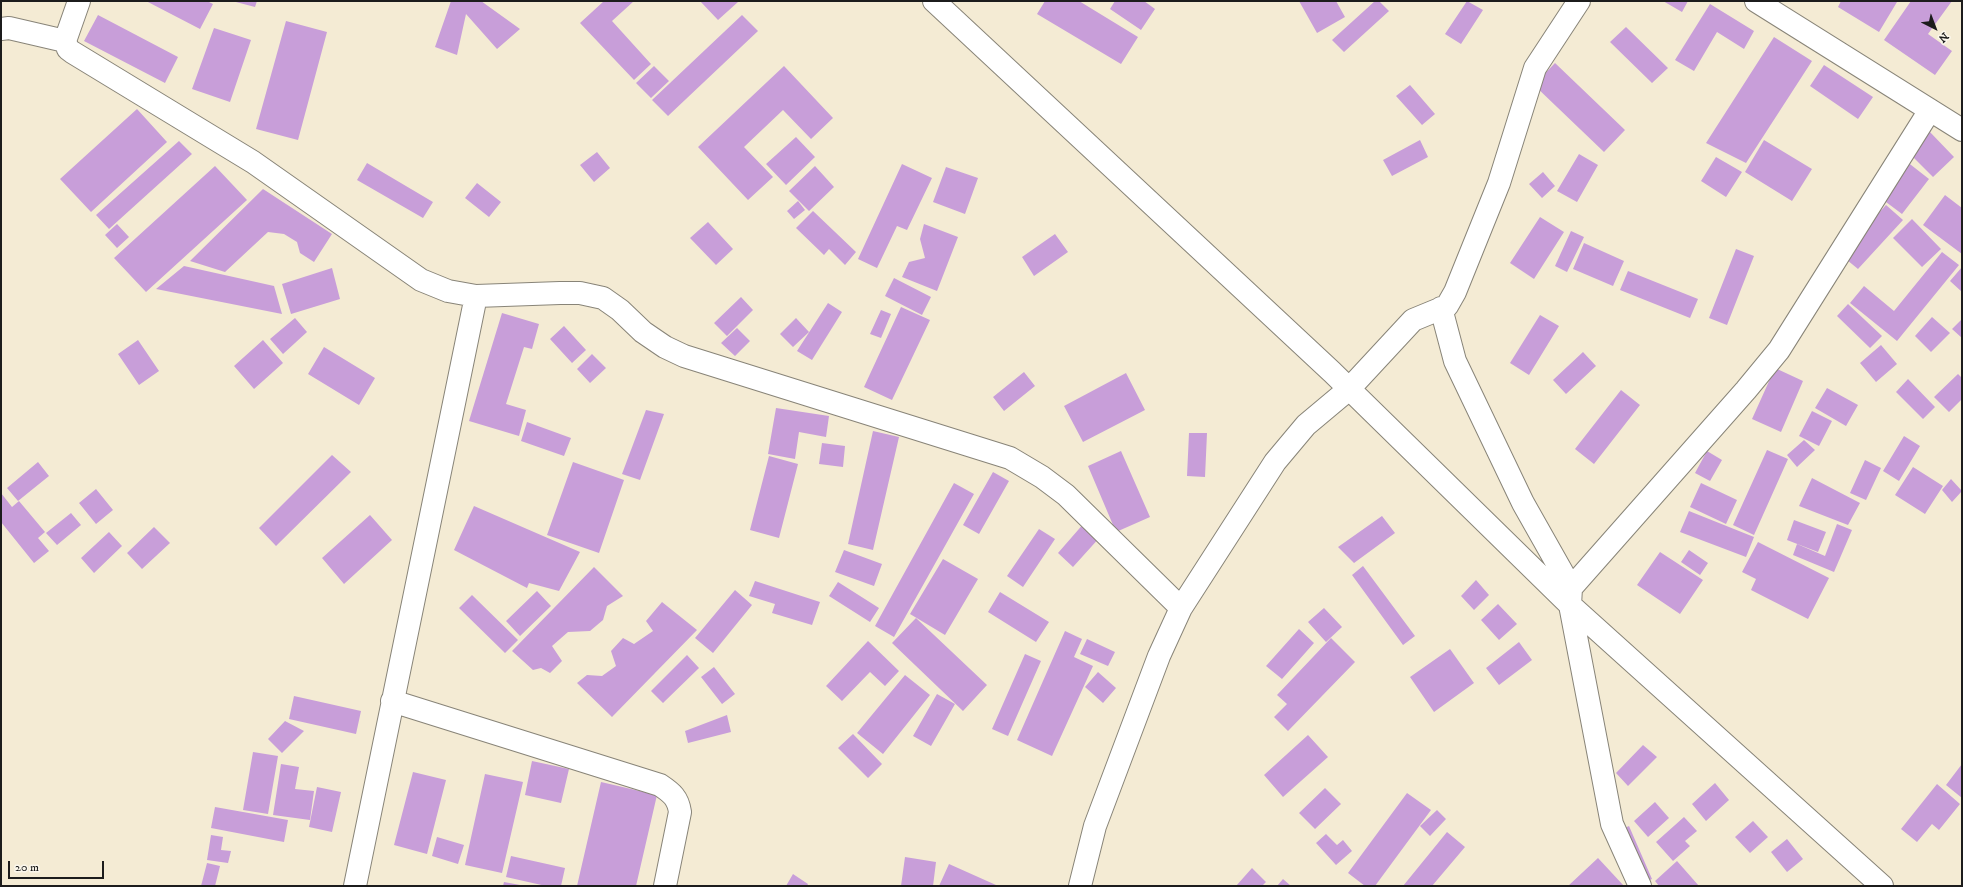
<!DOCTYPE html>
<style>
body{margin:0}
#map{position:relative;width:1963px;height:887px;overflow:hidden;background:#f4ebd4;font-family:"IM FELL DW Pica",serif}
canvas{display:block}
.frame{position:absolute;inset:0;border:2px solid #1c1c1c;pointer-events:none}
.north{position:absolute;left:1915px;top:8px;width:40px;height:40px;-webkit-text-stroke:3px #fbf7ec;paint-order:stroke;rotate:138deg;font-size:11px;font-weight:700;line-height:16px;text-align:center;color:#1c1c1c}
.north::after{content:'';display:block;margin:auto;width:14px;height:18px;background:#1c1c1c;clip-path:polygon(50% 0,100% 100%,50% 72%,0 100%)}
.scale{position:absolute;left:8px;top:861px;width:96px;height:18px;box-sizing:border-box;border:2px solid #1c1c1c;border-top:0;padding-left:5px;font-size:12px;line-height:14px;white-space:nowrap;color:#1c1c1c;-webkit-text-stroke:3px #fbf7ec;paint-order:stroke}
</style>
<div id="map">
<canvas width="1963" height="887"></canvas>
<div class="frame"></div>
<div class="north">N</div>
<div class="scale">20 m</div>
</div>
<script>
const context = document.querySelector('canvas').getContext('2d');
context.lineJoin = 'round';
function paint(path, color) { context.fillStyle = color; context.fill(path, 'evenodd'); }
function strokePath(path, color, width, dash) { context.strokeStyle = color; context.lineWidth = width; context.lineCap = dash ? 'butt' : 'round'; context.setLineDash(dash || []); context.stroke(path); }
const building = new Path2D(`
 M 146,1 L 207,1 L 213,4 L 200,29 Z
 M 232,1 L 257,1 L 255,7 Z
 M 451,1 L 481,1 L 520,29 L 497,49 L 466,14 L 457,55 L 435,47 Z
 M 604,1 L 634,1 L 612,21 L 651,64 L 634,80 L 580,23 Z
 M 700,1 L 737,1 L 738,2 L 718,20 Z
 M 1045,1 L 1079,1 L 1138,37 L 1121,64 L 1037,14 Z
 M 1115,1 L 1144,1 L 1155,9 L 1141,30 L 1110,9 Z
 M 1299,1 L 1336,1 L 1345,17 L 1317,33 Z
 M 1375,1 L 1379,1 L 1389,11 L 1344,52 L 1332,40 Z
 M 1467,1 L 1483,10 L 1461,44 L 1445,34 Z
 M 1663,1 L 1688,1 L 1682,12 Z
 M 1841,1 L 1896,1 L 1897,2 L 1879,32 L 1838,7 Z
 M 1911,1 L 1952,1 L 1928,34 L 1952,51 L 1935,75 L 1884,40 Z
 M 1710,4 L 1754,31 L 1744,49 L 1717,32 L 1694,71 L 1675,60 Z
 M 98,15 L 178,57 L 165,83 L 84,41 Z
 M 742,15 L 758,31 L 668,116 L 652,100 Z
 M 286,21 L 327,32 L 298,140 L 256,129 Z
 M 1626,27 L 1668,68 L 1652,83 L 1610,42 Z
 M 214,28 L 251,40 L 230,102 L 192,89 Z
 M 1774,37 L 1812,61 L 1746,163 L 1706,143 Z
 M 1555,63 L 1625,130 L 1604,152 L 1534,85 Z
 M 1824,65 L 1873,97 L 1858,119 L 1810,86 Z
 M 654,66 L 669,81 L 651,98 L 636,83 Z
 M 784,66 L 833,118 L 811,139 L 783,110 L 744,147 L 773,177 L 748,200 L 698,147 Z
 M 1410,85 L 1435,114 L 1422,125 L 1396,96 Z
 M 137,109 L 167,142 L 91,212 L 60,179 Z
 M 1929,131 L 1954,157 L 1933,177 L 1908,152 Z
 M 796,137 L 815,157 L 786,185 L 766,164 Z
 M 1420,140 L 1428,157 L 1392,176 L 1383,160 Z
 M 1764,140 L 1812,169 L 1792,201 L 1745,172 Z
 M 179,141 L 192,154 L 109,229 L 96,215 Z
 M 597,152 L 610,168 L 594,182 L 580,165 Z
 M 1579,154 L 1598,165 L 1577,202 L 1557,191 Z
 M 1716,157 L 1742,172 L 1726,197 L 1701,181 Z
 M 1906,161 L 1929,179 L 1902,214 L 1878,196 Z
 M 367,163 L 433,202 L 423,218 L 357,180 Z
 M 902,164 L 932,178 L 907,230 L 897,226 L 877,268 L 858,259 Z
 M 215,166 L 247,200 L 146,292 L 114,258 Z
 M 815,166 L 834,187 L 809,211 L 789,191 Z
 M 946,167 L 978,178 L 965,214 L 933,202 Z
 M 1543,172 L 1555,186 L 1542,198 L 1529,184 Z
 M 477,183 L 501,202 L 489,217 L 465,198 Z
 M 263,189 L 332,234 L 314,262 L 300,253 L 297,242 L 284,234 L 268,232 L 225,272 L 190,261 Z
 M 1945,195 L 1962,208 L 1962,254 L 1923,225 Z
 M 798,201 L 805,210 L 794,219 L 787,211 Z
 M 1886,205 L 1903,220 L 1858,269 L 1841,255 Z
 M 813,211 L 856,252 L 845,265 L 829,249 L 824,255 L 796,228 Z
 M 1540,217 L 1564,232 L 1534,279 L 1510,263 Z
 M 1912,219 L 1941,249 L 1922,267 L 1893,238 Z
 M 708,222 L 733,249 L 716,265 L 690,238 Z
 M 117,224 L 129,237 L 117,248 L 105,235 Z
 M 924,224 L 958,237 L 937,291 L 902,277 L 909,262 L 925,258 L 920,239 Z
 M 1571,231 L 1584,237 L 1567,272 L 1555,266 Z
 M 1055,234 L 1068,252 L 1034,276 L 1022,257 Z
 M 1584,243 L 1624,261 L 1613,286 L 1573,269 Z
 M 1736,249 L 1754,256 L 1727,325 L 1709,318 Z
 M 1942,252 L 1959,265 L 1897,341 L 1850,303 L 1864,286 L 1894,311 Z
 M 184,266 L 274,286 L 282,314 L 156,289 Z
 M 1962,267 L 1962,292 L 1950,281 Z
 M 332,268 L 340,299 L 291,314 L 282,284 Z
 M 1628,271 L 1698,299 L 1690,318 L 1620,290 Z
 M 894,278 L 931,297 L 922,315 L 885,296 Z
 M 741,297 L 753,310 L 727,336 L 714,323 Z
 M 828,303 L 842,312 L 812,360 L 797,351 Z
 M 1848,304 L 1882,336 L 1870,348 L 1837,316 Z
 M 901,307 L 930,320 L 892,400 L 864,387 Z
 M 881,310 L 891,314 L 881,338 L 870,334 Z
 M 502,313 L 539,324 L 532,349 L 524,347 L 506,404 L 526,410 L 519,436 L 469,421 Z
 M 1540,315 L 1559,326 L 1529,375 L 1510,363 Z
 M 1932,317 L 1950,333 L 1931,352 L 1915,336 Z
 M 295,318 L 307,332 L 283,354 L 270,339 Z
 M 796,318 L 809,332 L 793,347 L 780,334 Z
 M 1962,319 L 1962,338 L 1952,329 Z
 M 564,326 L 586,350 L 572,363 L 550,339 Z
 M 737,328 L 750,341 L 735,356 L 721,343 Z
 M 138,340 L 159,371 L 139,385 L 118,354 Z
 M 263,340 L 283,363 L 254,389 L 234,366 Z
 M 1881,345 L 1897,364 L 1876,382 L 1860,363 Z
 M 324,347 L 375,378 L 359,405 L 308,374 Z
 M 1583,352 L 1596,366 L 1566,394 L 1553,380 Z
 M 592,354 L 606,368 L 590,383 L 577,369 Z
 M 1775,368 L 1803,381 L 1781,432 L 1752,419 Z
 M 1024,372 L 1035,386 L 1004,411 L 993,397 Z
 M 1126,373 L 1145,410 L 1083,442 L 1064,406 Z
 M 1958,374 L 1962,378 L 1962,399 L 1949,412 L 1934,397 Z
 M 1908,379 L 1935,407 L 1923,419 L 1896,392 Z
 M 1827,388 L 1858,405 L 1846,426 L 1815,408 Z
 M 1621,390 L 1640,405 L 1594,464 L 1575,449 Z
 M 776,408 L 829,416 L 826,437 L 799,432 L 795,459 L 768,454 Z
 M 646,410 L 664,414 L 640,480 L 622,474 Z
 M 1812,411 L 1832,421 L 1819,446 L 1799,436 Z
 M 527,422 L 571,438 L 564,456 L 521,441 Z
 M 873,431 L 899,437 L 873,550 L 848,544 Z
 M 1189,433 L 1207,433 L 1205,477 L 1187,476 Z
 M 1904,436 L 1920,446 L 1899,481 L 1883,471 Z
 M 1804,440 L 1815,450 L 1797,467 L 1787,455 Z
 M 822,443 L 845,446 L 843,467 L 819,464 Z
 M 1767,450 L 1788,459 L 1754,535 L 1733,525 Z
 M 1121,451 L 1150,517 L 1116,532 L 1088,466 Z
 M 1707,451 L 1722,460 L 1710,481 L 1695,473 Z
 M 332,455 L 351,472 L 276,546 L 259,528 Z
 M 769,456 L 798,464 L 779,538 L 750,530 Z
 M 1865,460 L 1881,468 L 1866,500 L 1850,493 Z
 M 38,462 L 49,476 L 18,501 L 7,488 Z
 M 573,462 L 624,480 L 599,553 L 547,535 Z
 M 1913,467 L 1943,486 L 1925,514 L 1895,495 Z
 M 993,472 L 1009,481 L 979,534 L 963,525 Z
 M 1812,478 L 1860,503 L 1848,525 L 1799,506 Z
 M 1951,479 L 1962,491 L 1952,502 L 1942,490 Z
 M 954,483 L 974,494 L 894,637 L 875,626 Z
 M 1701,483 L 1737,500 L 1726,524 L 1690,507 Z
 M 96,489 L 113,510 L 96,524 L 79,503 Z
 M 1,493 L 12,507 L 19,501 L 45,532 L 38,538 L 49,551 L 34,563 L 1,522 Z
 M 474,506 L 580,552 L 559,591 L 529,583 L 527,588 L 454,550 Z
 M 1689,511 L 1754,537 L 1746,557 L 1680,532 Z
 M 71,513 L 81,525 L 57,545 L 46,533 Z
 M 370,515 L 392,540 L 344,584 L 322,558 Z
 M 1382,516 L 1395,533 L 1354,563 L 1338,547 Z
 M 1794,520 L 1826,532 L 1818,552 L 1787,540 Z
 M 1085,522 L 1101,536 L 1073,567 L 1058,553 Z
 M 1837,524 L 1852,530 L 1834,572 L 1793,555 L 1797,544 L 1825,556 Z
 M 154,527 L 170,543 L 142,569 L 127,553 Z
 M 1039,529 L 1055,539 L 1023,587 L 1007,576 Z
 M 109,532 L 122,546 L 94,573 L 81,558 Z
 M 1758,542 L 1829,578 L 1808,619 L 1751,590 L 1756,579 L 1742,572 Z
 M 844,550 L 882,564 L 874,586 L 835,572 Z
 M 1689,550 L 1708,563 L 1700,575 L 1681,562 Z
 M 1660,552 L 1703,580 L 1680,614 L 1637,585 Z
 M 943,559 L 978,579 L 945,635 L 910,614 Z
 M 1363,566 L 1415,636 L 1403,645 L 1352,575 Z
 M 594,567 L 623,596 L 607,606 L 603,620 L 590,631 L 568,632 L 552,646 L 562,661 L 550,673 L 541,668 L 533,670 L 512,651 Z
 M 1476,580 L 1489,595 L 1474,610 L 1461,596 Z
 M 755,581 L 820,602 L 812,625 L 772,613 L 775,604 L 749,596 Z
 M 838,582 L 879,608 L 870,622 L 829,596 Z
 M 735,590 L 752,605 L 713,653 L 695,638 Z
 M 537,591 L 551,606 L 520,636 L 506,621 Z
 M 1000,592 L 1049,622 L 1036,642 L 988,612 Z
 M 472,595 L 518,640 L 505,653 L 459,608 Z
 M 662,602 L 697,630 L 612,717 L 577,683 L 587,675 L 602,676 L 616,666 L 611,651 L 623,638 L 634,644 L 653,631 L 646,621 Z
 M 1498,604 L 1517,624 L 1499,640 L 1481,620 Z
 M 1324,608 L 1342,627 L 1326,642 L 1308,622 Z
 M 916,618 L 987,685 L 963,711 L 892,643 Z
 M 1299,629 L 1314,643 L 1282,679 L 1266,666 Z
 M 1065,631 L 1082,639 L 1074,657 L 1093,666 L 1052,756 L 1017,740 Z
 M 1331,638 L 1355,662 L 1288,731 L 1274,717 L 1287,704 L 1277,695 Z
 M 1087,639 L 1115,652 L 1108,666 L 1080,654 Z
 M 868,641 L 899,671 L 885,686 L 870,672 L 842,701 L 826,686 Z
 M 1519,642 L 1532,660 L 1499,685 L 1486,668 Z
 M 1450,649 L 1474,683 L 1434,712 L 1410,677 Z
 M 1025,654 L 1041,661 L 1008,736 L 992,729 Z
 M 687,655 L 699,668 L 663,703 L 651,691 Z
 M 714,667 L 735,694 L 722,704 L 701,677 Z
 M 1098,672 L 1116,688 L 1103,703 L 1085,687 Z
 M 905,675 L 930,695 L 883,754 L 857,733 Z
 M 937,694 L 955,704 L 931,746 L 913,736 Z
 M 294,696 L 361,711 L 356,734 L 289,719 Z
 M 727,715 L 731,732 L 688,743 L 685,731 Z
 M 285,721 L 304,731 L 282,753 L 268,739 Z
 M 853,734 L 882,764 L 868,778 L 838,748 Z
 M 1308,735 L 1328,757 L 1283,797 L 1264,775 Z
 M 1643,745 L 1657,757 L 1628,786 L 1616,773 Z
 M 253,752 L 278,756 L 268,814 L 243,810 Z
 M 532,761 L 569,769 L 561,803 L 525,795 Z
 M 281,764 L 299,767 L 295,789 L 314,791 L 310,820 L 273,815 Z
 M 1962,764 L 1962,798 L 1946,785 Z
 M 413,772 L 446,780 L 427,854 L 394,845 Z
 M 485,774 L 523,782 L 502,873 L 465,865 Z
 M 601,782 L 657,795 L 636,886 L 577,886 Z
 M 1715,783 L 1729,800 L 1706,821 L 1692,804 Z
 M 1937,784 L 1960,804 L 1939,830 L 1932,824 L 1917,842 L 1901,829 Z
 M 317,787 L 341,792 L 332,832 L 309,827 Z
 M 1325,788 L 1341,804 L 1315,829 L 1299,813 Z
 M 1407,793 L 1431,810 L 1375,886 L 1365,886 L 1348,873 Z
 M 1655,802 L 1669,818 L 1648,837 L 1634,821 Z
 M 215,807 L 288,820 L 284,842 L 211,828 Z
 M 1437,810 L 1446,819 L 1430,836 L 1420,826 Z
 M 1684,817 L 1697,831 L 1685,841 L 1690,846 L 1673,861 L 1656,842 Z
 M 1753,821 L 1768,837 L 1750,853 L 1735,837 Z
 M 1629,826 L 1652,879 L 1641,884 L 1618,831 Z
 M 1447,832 L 1465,847 L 1432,886 L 1403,886 Z
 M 1326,834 L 1337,845 L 1343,840 L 1352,851 L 1336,865 L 1316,843 Z
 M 211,835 L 223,837 L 221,850 L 231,851 L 228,863 L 207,860 Z
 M 437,837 L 464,845 L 458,864 L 432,856 Z
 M 1787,839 L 1803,859 L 1787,872 L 1771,852 Z
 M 511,856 L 565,868 L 561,886 L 546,886 L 506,877 Z
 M 905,857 L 936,862 L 933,886 L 901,886 Z
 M 1598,858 L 1624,886 L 1568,886 Z
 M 1677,861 L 1699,886 L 1659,886 L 1655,881 Z
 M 207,863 L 220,866 L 215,886 L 201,886 Z
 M 949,864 L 996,885 L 996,886 L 939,886 Z
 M 1252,868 L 1266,882 L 1262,886 L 1236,886 Z
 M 793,874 L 808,884 L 807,886 L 786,886 Z
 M 1283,879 L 1291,886 L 1277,886 Z
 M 504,882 L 520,885 L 520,886 L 503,886 Z`);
const minor = new Path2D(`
 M 79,1 L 65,41 L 68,49 L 72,52 L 253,162 L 421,280 L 448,291 L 476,296 L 560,293 L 580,293 L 603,298 L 620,310 L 643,332 L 665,347 L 684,356 L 1010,458 L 1042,477 L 1066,495 L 1181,608 L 1159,656 L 1095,826 L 1080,886
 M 934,1 L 1332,372 L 1570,605 L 1882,886
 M 1756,1 L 1962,130
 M 1,29 L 9,28 L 65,41
 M 1441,308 L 1455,361 L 1523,503 L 1571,588 L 1570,605 L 1612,824 L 1640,886
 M 1571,588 L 1746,390 L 1779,350 L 1930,110
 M 1181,608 L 1275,462 L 1306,425 L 1349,389 L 1413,320 L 1447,306 L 1455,292 L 1499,183 L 1535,68 L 1579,1
 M 392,701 L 660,785 C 672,793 678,798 680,812 L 665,886
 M 355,886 L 476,296`);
paint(building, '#c89ed9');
strokePath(minor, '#888478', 24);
strokePath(minor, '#fff', 22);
</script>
